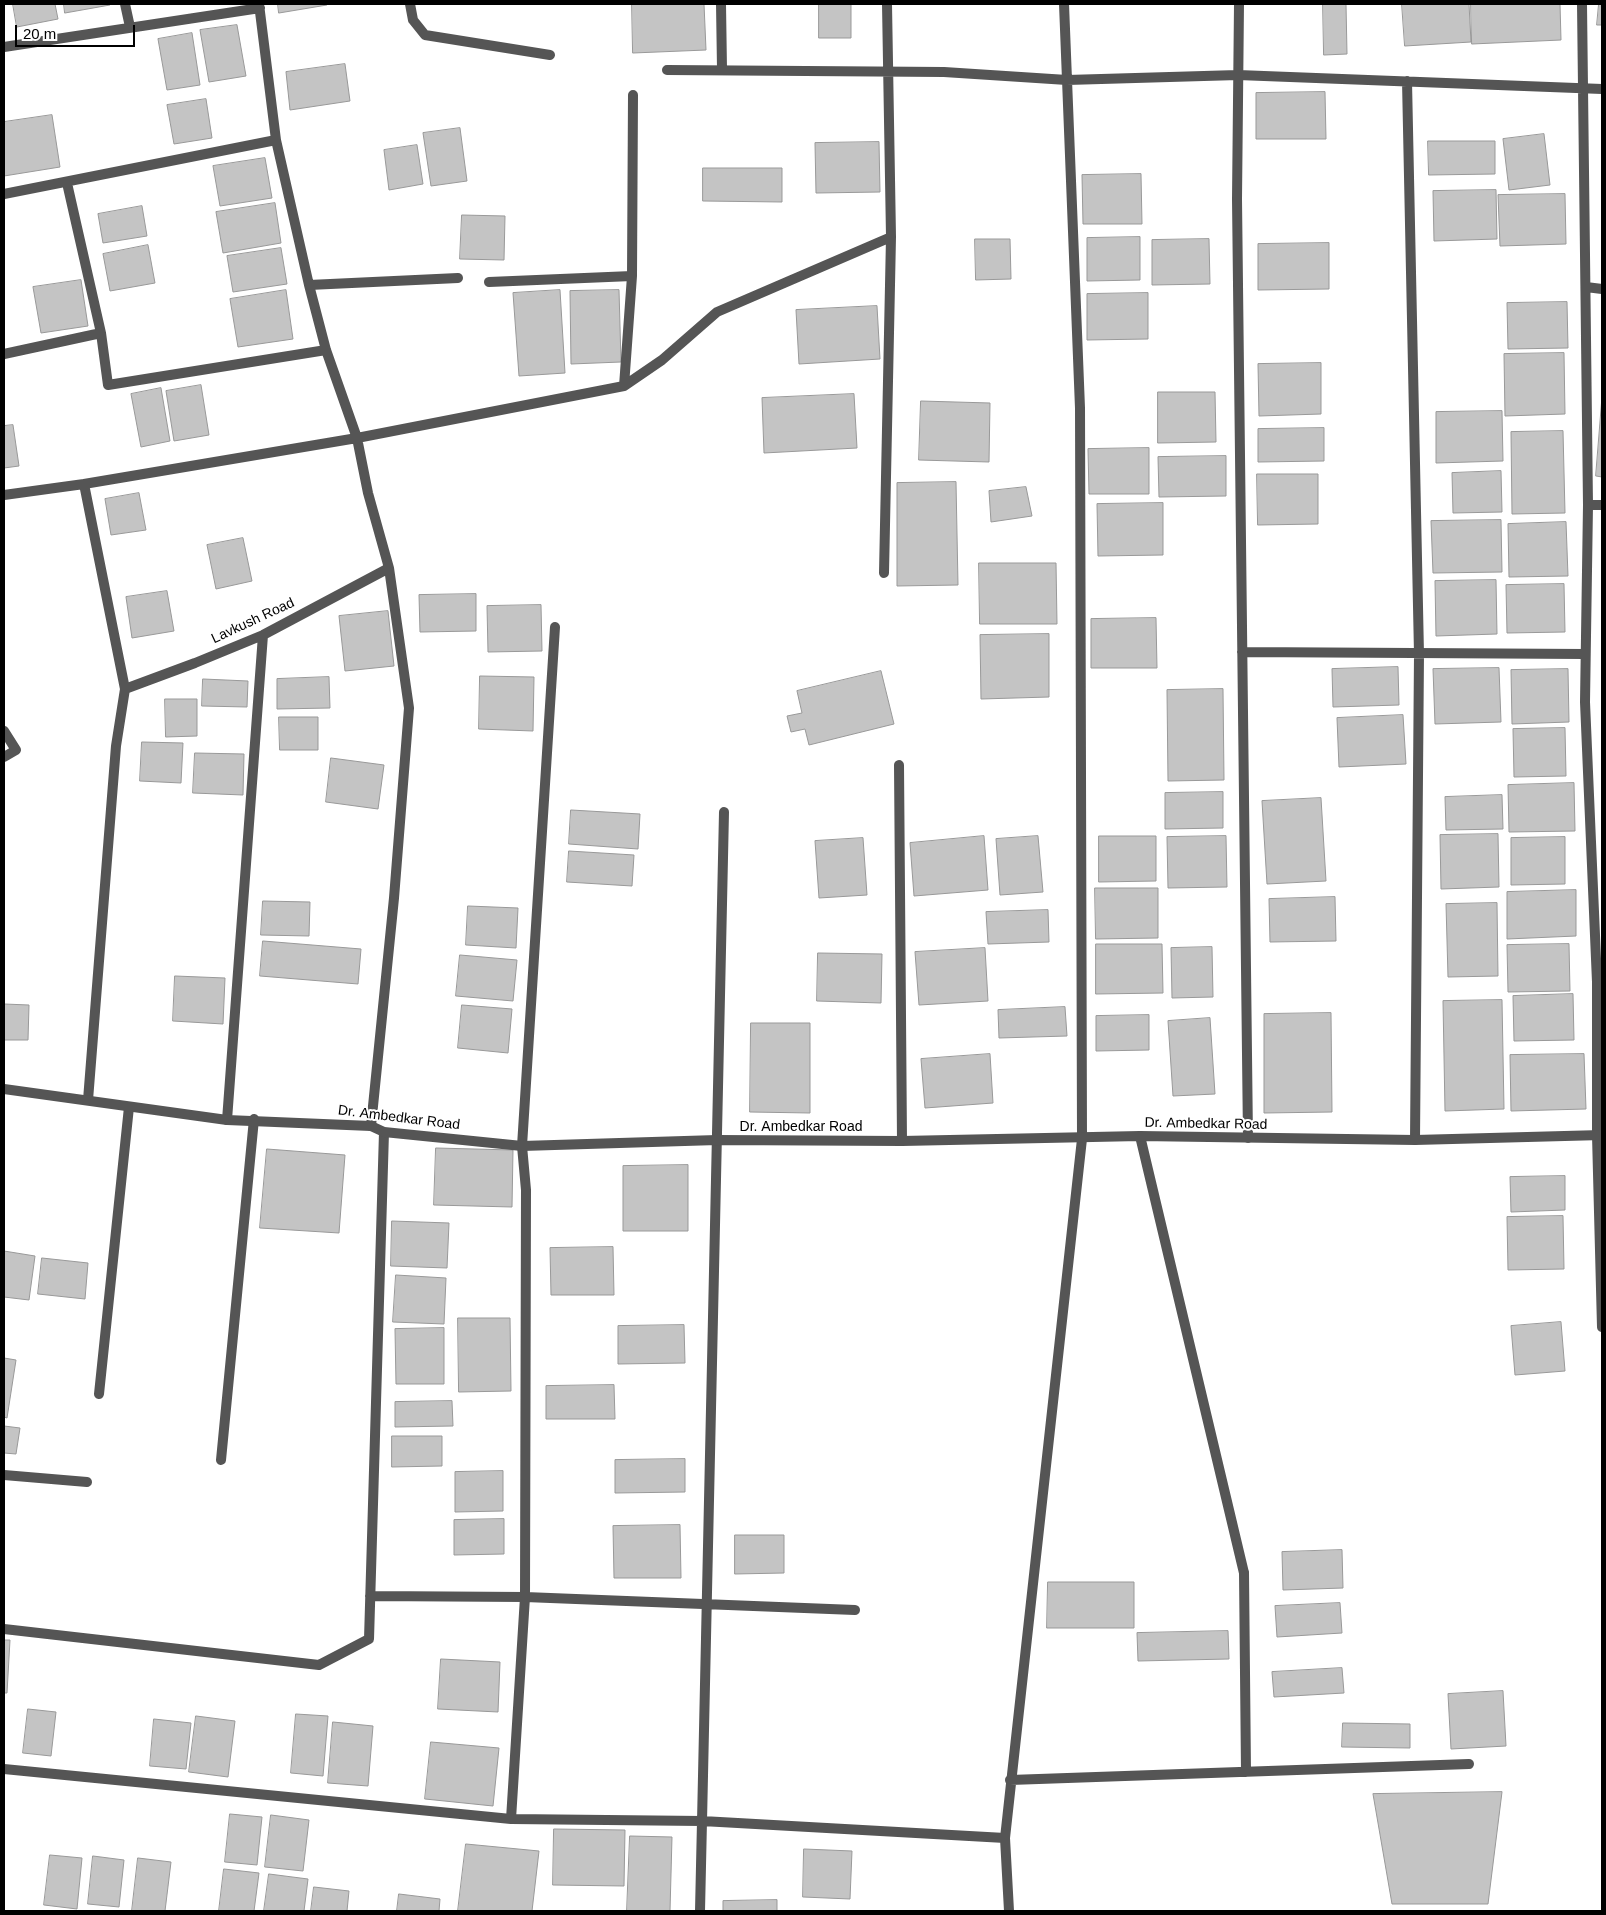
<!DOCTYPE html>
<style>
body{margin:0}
#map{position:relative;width:1606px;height:1915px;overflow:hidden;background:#fff;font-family:Helvetica,sans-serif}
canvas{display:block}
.frame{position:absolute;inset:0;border:5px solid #000;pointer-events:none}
.scale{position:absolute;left:15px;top:25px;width:120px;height:22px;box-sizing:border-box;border:2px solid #000;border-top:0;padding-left:6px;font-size:15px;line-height:18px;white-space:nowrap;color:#000;-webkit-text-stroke:4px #fff;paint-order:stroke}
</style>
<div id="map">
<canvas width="1606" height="1915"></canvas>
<div class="frame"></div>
<div class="scale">20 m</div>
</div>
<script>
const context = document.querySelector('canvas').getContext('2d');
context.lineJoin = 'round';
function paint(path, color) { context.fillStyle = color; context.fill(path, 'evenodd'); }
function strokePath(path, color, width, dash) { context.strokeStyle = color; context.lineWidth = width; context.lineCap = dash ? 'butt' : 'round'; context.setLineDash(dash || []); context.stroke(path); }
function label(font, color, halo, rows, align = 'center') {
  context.font = font + ' Helvetica,sans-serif'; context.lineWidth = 4; context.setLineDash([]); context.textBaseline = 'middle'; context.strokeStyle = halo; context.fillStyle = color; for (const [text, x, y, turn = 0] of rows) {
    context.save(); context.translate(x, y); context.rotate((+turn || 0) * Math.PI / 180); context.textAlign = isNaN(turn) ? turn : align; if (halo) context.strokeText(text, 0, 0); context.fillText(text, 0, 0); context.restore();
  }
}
const building = new Path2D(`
 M 13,4 L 55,4 L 58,19 L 17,27 Z
 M 64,4 L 110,4 L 110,5 L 65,13 Z
 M 278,4 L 327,4 L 327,5 L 279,13 Z
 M 632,4 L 704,4 L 706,50 L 633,53 Z
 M 819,4 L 851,4 L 851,38 L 819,38 Z
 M 1323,4 L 1346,4 L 1347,54 L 1324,55 Z
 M 1402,4 L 1469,4 L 1471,42 L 1405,46 Z
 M 1471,4 L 1560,4 L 1561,40 L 1472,44 Z
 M 1599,4 L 1602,4 L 1602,25 L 1597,25 Z
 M 237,25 L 246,76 L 209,82 L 200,30 Z
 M 192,33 L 200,85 L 167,90 L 158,39 Z
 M 345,64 L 350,101 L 290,110 L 286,72 Z
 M 1325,92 L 1326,139 L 1256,139 L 1256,93 Z
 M 206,99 L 212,138 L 174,144 L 167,105 Z
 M 52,115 L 60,167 L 4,176 L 4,122 Z
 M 460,128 L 467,181 L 431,186 L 423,133 Z
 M 1544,134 L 1550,185 L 1509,190 L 1503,139 Z
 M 1428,141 L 1495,141 L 1495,174 L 1429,175 Z
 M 879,142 L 880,192 L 816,193 L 815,143 Z
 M 417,145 L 423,184 L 389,190 L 384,150 Z
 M 265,158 L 272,198 L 220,206 L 213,166 Z
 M 703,168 L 782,168 L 782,202 L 703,201 Z
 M 1141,174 L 1142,224 L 1083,224 L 1082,175 Z
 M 1496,190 L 1497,239 L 1434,241 L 1433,191 Z
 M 1565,194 L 1566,244 L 1500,246 L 1498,195 Z
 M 275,203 L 281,243 L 223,253 L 216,212 Z
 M 142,206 L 147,236 L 103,243 L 98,214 Z
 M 462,215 L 505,216 L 504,260 L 460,259 Z
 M 1140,237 L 1140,280 L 1087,281 L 1087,238 Z
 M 975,239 L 1010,239 L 1011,279 L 976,280 Z
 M 1209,239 L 1210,284 L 1152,285 L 1152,240 Z
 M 1329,243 L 1329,289 L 1258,290 L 1258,244 Z
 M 148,245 L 155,283 L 110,291 L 103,254 Z
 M 281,248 L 287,284 L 233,292 L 227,256 Z
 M 81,280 L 88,326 L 41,333 L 33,287 Z
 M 286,290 L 293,339 L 238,347 L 230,299 Z
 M 560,290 L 565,373 L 519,376 L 513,293 Z
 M 619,290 L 621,362 L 571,364 L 570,291 Z
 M 1148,293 L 1148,339 L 1087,340 L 1087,294 Z
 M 1567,302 L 1568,348 L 1508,349 L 1507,303 Z
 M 877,306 L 880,359 L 799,364 L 796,310 Z
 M 1564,353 L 1565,414 L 1505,416 L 1504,354 Z
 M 1321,363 L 1321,414 L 1259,416 L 1258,364 Z
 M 201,385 L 209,435 L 174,441 L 166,391 Z
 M 161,388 L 170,441 L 141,447 L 131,394 Z
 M 1158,392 L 1215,392 L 1216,442 L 1158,443 Z
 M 854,394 L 857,448 L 764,453 L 762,398 Z
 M 1602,397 L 1602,477 L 1596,476 Z
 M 921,401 L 990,403 L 989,462 L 919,460 Z
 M 1502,411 L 1503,461 L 1436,463 L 1436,412 Z
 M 13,425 L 19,466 L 4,468 L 4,426 Z
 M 1324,428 L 1324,461 L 1258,462 L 1258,429 Z
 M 1563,431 L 1565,513 L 1512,514 L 1511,432 Z
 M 1149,448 L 1149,494 L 1089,494 L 1088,449 Z
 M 1226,456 L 1226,496 L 1159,497 L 1158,457 Z
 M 1501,471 L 1502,512 L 1453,513 L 1452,473 Z
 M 1257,474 L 1318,474 L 1318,524 L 1258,525 Z
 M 956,482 L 958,585 L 897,586 L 897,483 Z
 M 1026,487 L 1032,516 L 991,522 L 989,491 Z
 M 139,493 L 146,530 L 111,535 L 105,499 Z
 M 1163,503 L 1163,555 L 1098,556 L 1097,504 Z
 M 1501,520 L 1502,572 L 1433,573 L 1431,521 Z
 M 1566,522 L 1568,576 L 1509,577 L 1508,524 Z
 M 243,538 L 252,581 L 216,589 L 207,545 Z
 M 979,563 L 1056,563 L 1057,624 L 980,624 Z
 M 1496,580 L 1497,634 L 1436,636 L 1435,581 Z
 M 1564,584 L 1565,632 L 1507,633 L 1506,585 Z
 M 167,591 L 174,631 L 132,638 L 126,597 Z
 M 476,594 L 476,631 L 420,632 L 419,595 Z
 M 541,605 L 542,651 L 488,652 L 487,606 Z
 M 388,611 L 394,666 L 345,671 L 339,616 Z
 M 1156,618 L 1157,668 L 1091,668 L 1091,619 Z
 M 1049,634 L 1049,697 L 981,699 L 980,635 Z
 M 1398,667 L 1399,705 L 1333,707 L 1332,669 Z
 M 1499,668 L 1501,722 L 1435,724 L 1433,669 Z
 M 1568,669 L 1569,722 L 1512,724 L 1511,670 Z
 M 881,671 L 894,724 L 809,745 L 805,729 L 791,732 L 787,716 L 802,713 L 797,691 Z
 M 480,676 L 534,677 L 533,731 L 479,729 Z
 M 329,677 L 330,708 L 277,709 L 277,679 Z
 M 203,679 L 248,681 L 247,707 L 202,706 Z
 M 1223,689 L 1224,780 L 1168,781 L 1167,690 Z
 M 165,699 L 197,699 L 197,736 L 166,737 Z
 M 1403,715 L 1406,764 L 1339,767 L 1337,718 Z
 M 279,717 L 318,717 L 318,750 L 280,750 Z
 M 1565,728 L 1566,776 L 1514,777 L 1513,729 Z
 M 142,742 L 183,743 L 181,783 L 140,781 Z
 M 195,753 L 244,754 L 243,795 L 193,793 Z
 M 331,758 L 384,765 L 378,809 L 326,802 Z
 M 1574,783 L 1575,831 L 1509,832 L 1508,785 Z
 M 1223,792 L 1223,828 L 1165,829 L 1165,793 Z
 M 1502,795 L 1503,829 L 1446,830 L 1445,797 Z
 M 1321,798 L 1326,881 L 1267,884 L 1262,801 Z
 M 571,810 L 640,814 L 638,849 L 569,844 Z
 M 1498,834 L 1499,887 L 1441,889 L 1440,835 Z
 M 984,836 L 988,890 L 914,896 L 910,843 Z
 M 1038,836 L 1043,892 L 1000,895 L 996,839 Z
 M 1099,836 L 1156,836 L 1156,881 L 1099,882 Z
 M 1226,836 L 1227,887 L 1168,888 L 1167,837 Z
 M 1565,837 L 1565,884 L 1511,885 L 1511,838 Z
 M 863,838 L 867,895 L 819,898 L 815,841 Z
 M 569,851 L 634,855 L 632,886 L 567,882 Z
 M 1095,888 L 1158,888 L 1158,938 L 1096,939 Z
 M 1576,890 L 1576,936 L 1507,939 L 1507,892 Z
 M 1335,897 L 1336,941 L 1270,942 L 1269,899 Z
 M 263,901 L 310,902 L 309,936 L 261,935 Z
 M 1497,903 L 1498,976 L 1448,977 L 1446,904 Z
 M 468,906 L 518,908 L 516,948 L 466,945 Z
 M 1048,910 L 1049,942 L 988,944 L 986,912 Z
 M 263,941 L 361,949 L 358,984 L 260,976 Z
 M 1096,944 L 1162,944 L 1163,993 L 1096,994 Z
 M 1569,944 L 1570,991 L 1508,992 L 1507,945 Z
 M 1212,947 L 1213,997 L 1172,998 L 1171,948 Z
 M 985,948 L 988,1001 L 919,1005 L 915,952 Z
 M 818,953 L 882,954 L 881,1003 L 817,1001 Z
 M 460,955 L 517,960 L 513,1001 L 456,996 Z
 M 175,976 L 225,978 L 223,1024 L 173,1021 Z
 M 1573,994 L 1574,1040 L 1514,1041 L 1513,996 Z
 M 1502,1000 L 1504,1109 L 1445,1111 L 1443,1001 Z
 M 4,1004 L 29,1005 L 28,1040 L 4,1040 Z
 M 462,1005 L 512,1009 L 508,1053 L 458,1048 Z
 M 1065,1007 L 1067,1036 L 999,1038 L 998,1010 Z
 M 1331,1013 L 1332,1112 L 1264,1113 L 1264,1014 Z
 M 1149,1015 L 1149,1050 L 1096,1051 L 1096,1016 Z
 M 1210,1018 L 1215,1094 L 1173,1096 L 1168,1021 Z
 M 751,1023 L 810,1023 L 810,1113 L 750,1112 Z
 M 990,1054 L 993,1103 L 925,1108 L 921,1059 Z
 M 1584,1054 L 1586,1109 L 1511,1111 L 1510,1055 Z
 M 436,1148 L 513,1150 L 512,1207 L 434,1205 Z
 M 267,1149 L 345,1155 L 339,1233 L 260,1228 Z
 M 688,1165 L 688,1231 L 623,1231 L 623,1166 Z
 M 1565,1176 L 1565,1210 L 1511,1212 L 1510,1177 Z
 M 1563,1216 L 1564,1269 L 1508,1270 L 1507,1217 Z
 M 392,1221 L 449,1223 L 447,1268 L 391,1266 Z
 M 613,1247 L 614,1295 L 551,1295 L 550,1248 Z
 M 4,1251 L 35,1256 L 29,1300 L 4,1297 Z
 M 42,1258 L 88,1263 L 85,1299 L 38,1294 Z
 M 396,1275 L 446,1278 L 444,1324 L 393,1322 Z
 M 458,1318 L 510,1318 L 511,1391 L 459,1392 Z
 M 1561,1322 L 1565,1371 L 1515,1375 L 1511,1326 Z
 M 684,1325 L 685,1363 L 618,1364 L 618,1326 Z
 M 444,1328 L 444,1384 L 396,1384 L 395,1329 Z
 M 4,1358 L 16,1360 L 7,1418 L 4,1417 Z
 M 614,1385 L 615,1419 L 546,1419 L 546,1386 Z
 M 452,1401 L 453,1426 L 395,1427 L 395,1402 Z
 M 4,1426 L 20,1428 L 16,1454 L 4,1453 Z
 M 392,1436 L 442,1436 L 442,1466 L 392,1467 Z
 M 685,1459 L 685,1492 L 615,1493 L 615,1460 Z
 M 503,1471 L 503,1511 L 455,1512 L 455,1472 Z
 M 504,1519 L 504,1554 L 454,1555 L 454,1520 Z
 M 680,1525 L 681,1578 L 614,1578 L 613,1526 Z
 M 735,1535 L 784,1535 L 784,1573 L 735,1574 Z
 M 1342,1550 L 1343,1588 L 1283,1590 L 1282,1552 Z
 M 1048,1582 L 1134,1582 L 1134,1628 L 1047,1628 Z
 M 1340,1603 L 1342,1633 L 1277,1637 L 1275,1606 Z
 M 1228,1631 L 1229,1659 L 1138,1661 L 1137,1633 Z
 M 4,1640 L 10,1640 L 7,1693 L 4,1693 Z
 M 441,1659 L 500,1662 L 498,1712 L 438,1709 Z
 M 1342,1668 L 1344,1693 L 1274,1697 L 1272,1672 Z
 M 1503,1691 L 1506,1746 L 1451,1749 L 1448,1694 Z
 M 28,1709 L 56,1712 L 51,1756 L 23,1753 Z
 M 296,1714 L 328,1716 L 323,1776 L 291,1773 Z
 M 196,1716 L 235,1721 L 228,1777 L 189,1772 Z
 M 154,1719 L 191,1723 L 186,1769 L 150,1766 Z
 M 333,1722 L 373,1726 L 368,1786 L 328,1783 Z
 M 1343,1723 L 1410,1724 L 1410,1748 L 1342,1747 Z
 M 431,1742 L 499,1748 L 493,1806 L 425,1799 Z
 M 1502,1792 L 1488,1904 L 1392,1904 L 1373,1794 Z
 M 230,1814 L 262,1817 L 257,1865 L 225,1862 Z
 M 271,1815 L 309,1820 L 303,1871 L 265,1867 Z
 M 554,1829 L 625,1830 L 624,1886 L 553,1885 Z
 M 630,1836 L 672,1837 L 670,1911 L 627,1911 Z
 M 466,1844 L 539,1851 L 532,1911 L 458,1911 Z
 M 804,1849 L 852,1851 L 850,1899 L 803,1897 Z
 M 50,1855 L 82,1858 L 77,1909 L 44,1905 Z
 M 93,1856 L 124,1860 L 119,1907 L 88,1904 Z
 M 138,1858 L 171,1862 L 165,1911 L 132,1911 Z
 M 224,1869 L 259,1873 L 254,1911 L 219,1911 Z
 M 269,1874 L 308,1879 L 304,1911 L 264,1911 Z
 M 314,1887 L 349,1891 L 347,1911 L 311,1911 Z
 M 399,1894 L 440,1899 L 439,1911 L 397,1911 Z
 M 777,1900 L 777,1911 L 723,1911 L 723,1901 Z`);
const service = new Path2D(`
 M 1140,1136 L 1244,1573`);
const minor = new Path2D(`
 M 125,4 L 130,27
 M 259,4 L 276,140 L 309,285 L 326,350 L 357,438 L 368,493 L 389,568 L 409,708 L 394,898 L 371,1126
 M 410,4 L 413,20 L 425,35 L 550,55
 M 721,4 L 722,69
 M 1239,4 L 1237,199 L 1248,1138
 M 1582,4 L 1588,505 L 1585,702 L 1597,982 L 1597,1135 L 1602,1327
 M 4,47 L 260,8
 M 667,70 L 944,72 L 1067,80 L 1238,75 L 1602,89
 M 1407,81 L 1419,654 L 1415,1140
 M 67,183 L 101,333 L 108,385 L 326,350
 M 4,194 L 276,140
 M 489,282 L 632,276
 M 309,285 L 458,278
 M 1586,287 L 1602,289
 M 4,354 L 101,333
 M 624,386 L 632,276 L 633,95
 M 84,484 L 125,689 L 116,746 L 88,1100
 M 4,495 L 84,484 L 357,438 L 624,386 L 662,360 L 717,312 L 891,237
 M 1588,505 L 1602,505
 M 884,573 L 891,237 L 887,4
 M 1242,652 L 1585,654
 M 125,689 L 195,663 L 263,635 L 389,568
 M 4,731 L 16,750 L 4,757
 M 899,765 L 902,1141
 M 227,1120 L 263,635
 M 99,1394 L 129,1107
 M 221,1460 L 254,1119
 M 4,1475 L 87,1482
 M 1244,1573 L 1246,1772
 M 370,1596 L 525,1597 L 855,1610
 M 4,1629 L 319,1665 L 369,1639 L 384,1132
 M 4,1769 L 511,1819 L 525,1597 L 526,1190 L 522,1146 L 555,627
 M 1010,1780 L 1469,1764
 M 511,1819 L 702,1821 L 724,812
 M 700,1911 L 702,1821 L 1005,1838
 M 1009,1911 L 1005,1838 L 1082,1139 L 1080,408 L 1064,4`);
const tertiary = new Path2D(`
 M 4,1089 L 227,1120 L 371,1126 L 384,1132 L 522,1146 L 717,1140 L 902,1141 L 1140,1136 L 1415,1140 L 1602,1135`);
const streetNames = [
 ["Lavkush Road",253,621,-25],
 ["Dr. Ambedkar Road",399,1118,7],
 ["Dr. Ambedkar Road",1206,1124,1],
 ["Dr. Ambedkar Road",801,1127]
];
paint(building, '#c4c4c4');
strokePath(building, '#999', 1);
strokePath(service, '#555', 10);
strokePath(minor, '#555', 10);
strokePath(tertiary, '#555', 10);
label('14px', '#000', '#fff', streetNames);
</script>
